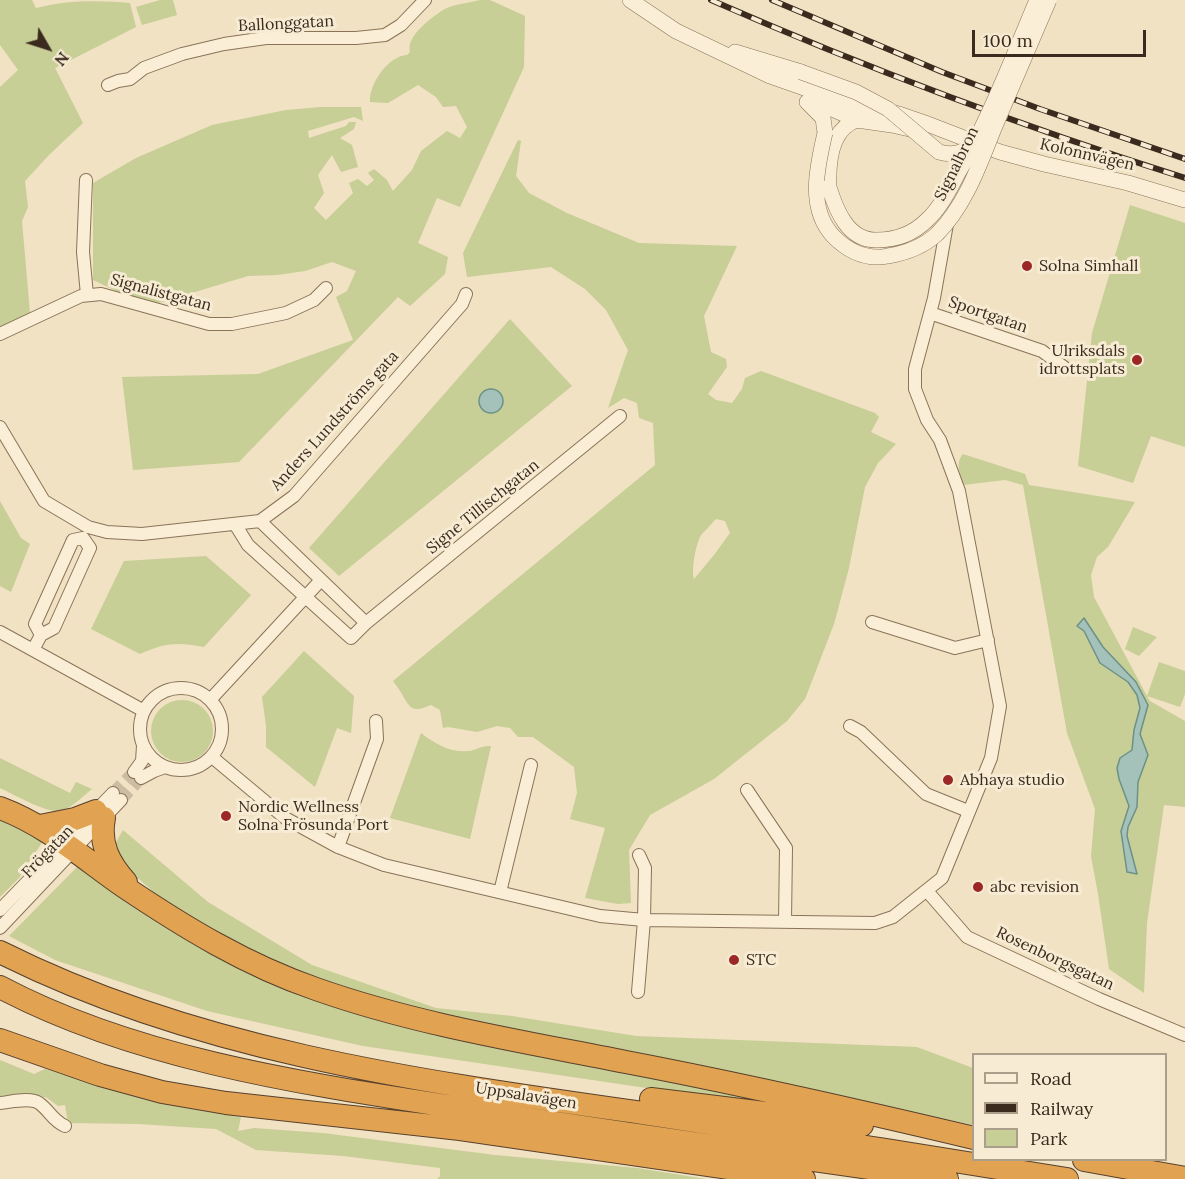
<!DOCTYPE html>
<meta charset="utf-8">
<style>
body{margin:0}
#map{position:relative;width:1185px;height:1179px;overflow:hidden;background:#f0e2c3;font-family:Lora,serif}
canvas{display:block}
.legend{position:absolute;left:972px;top:1053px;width:195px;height:108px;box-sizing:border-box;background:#f7ecd3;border:2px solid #ab9f8b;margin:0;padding:8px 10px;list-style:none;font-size:18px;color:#3a2b1e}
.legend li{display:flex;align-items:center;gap:12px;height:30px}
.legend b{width:30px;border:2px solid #ab9f8b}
.north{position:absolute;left:18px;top:18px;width:60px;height:60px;-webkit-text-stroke:4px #f7ecd3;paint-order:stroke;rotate:129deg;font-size:16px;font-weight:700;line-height:24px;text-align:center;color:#3a2b1e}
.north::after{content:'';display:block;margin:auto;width:21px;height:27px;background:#3a2b1e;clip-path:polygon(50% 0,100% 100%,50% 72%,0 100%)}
.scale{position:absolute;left:972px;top:30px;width:174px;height:27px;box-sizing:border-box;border:3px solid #3a2b1e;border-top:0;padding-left:8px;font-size:18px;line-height:21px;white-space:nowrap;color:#3a2b1e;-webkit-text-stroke:4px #f7ecd3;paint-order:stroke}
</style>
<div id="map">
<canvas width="1185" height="1179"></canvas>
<ul class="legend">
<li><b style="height:8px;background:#faefd6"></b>Road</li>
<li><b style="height:8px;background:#3a2b1e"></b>Railway</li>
<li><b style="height:16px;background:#c7ce96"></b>Park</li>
</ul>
<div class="north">N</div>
<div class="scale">100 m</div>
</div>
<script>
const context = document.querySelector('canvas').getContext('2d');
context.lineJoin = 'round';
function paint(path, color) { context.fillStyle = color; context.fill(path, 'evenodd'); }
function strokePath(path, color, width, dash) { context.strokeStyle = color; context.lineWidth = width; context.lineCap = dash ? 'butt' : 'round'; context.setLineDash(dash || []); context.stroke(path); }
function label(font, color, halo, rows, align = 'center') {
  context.font = font + ' Lora,serif'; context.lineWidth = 6; context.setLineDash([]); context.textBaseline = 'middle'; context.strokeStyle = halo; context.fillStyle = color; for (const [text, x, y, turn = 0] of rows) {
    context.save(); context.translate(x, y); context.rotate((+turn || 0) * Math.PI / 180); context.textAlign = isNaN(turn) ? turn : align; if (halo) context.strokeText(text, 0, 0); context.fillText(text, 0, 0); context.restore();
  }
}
const green = new Path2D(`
 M 0,0 L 32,0 L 36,8 C 65,0 100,0 130,3 L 136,27 L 55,68 L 83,123 L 49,155 L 25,181 L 28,207 L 22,221 L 30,313 L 0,329 L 0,87 L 18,70 L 0,45 Z
 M 160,0 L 173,0 L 177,15 L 142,25 L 136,7 Z
 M 480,0 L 490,0 L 525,16 L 524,67 L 460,207 L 437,198 L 418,243 L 448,257 L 445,274 L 410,306 L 398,297 L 239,462 L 133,470 L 122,377 L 258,374 L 353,340 L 336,297 L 347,291 L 356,271 L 332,262 L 305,271 L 277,275 L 248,276 L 155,304 L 129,297 L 93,280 L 93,183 L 136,158 L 212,125 L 286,110 L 321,107 L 361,107 L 363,121 L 354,117 L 308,131 L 309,138 L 346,126 L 349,122 L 356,122 L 354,129 L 340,138 L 352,145 L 358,167 L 341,172 L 332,155 L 318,175 L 324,193 L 314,208 L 326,220 L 353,193 L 349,183 L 358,179 L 367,186 L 374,180 L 368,173 L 374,169 L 387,180 L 393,191 L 412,170 L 421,151 L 447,131 L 460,138 L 467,127 L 456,106 L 443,107 L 436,97 L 418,85 L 388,103 L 370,102 C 369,84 388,56 407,55 L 410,52 C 406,36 430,19 443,10 C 453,4 469,3 480,0 Z
 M 518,140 L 521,141 L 516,176 L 529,193 L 567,213 L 639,243 L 737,246 L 704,316 L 711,352 L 726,359 L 727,367 L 708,394 L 716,400 L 732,403 L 742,389 L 745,378 L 761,371 L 875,413 L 879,417 L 871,432 L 896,444 L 878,463 L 865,487 L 849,568 L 834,624 L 805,699 L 787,721 L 714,779 L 650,815 L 629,850 L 631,903 L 618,904 L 585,898 L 605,828 L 570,819 L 577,793 L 574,767 L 533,737 L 518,737 L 510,728 L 497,726 L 477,732 L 448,727 L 443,728 L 440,710 L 431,705 C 413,713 410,709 402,694 C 399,689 396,685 393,681 L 655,465 L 653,423 L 639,418 L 637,403 L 624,398 L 608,408 L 628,350 L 606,310 L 585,289 L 551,267 L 467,277 L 463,253 ZM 716,519 L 725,521 L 730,533 L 714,555 L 694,579 C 691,570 696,541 702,534 C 707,529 711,524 716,519 Z
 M 1130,205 L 1185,223 L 1185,447 L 1151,436 L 1133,483 L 1078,466 L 1092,333 Z
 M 510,319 L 572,386 L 339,576 L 309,548 Z
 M 963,454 L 1025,474 L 1029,485 L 1135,502 L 1108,547 L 1097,557 L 1091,575 L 1094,597 L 1147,696 L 1159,662 L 1185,671 L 1185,694 L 1180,707 L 1147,696 L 1150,701 L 1185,721 L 1185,807 L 1164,805 L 1147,923 L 1144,993 L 1109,969 L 1098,894 L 1091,856 L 1095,809 L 1067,733 L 1023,485 L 1005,480 L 963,485 C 960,474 955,463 963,454 Z
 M 0,501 L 21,538 L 30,544 L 11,592 L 0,586 Z
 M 206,556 L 251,595 L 204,647 C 177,642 165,643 140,654 L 91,629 L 124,561 Z
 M 1133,627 L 1157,637 L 1139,656 L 1125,649 Z
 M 304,651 L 354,696 L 351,733 L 337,728 L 315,787 L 266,747 L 266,726 L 262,697 Z
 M151 731a31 31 0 1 1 62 0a31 31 0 1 1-62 0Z
 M 421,733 C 434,743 450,753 467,751 C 475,751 482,745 491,746 L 470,839 L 390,818 Z
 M 0,758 L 70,793 L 76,782 L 92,789 C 83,796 72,808 61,811 C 48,814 13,794 0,788 Z
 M 0,817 L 43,841 L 19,878 L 0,897 Z
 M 123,830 L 208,902 L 312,965 L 436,1008 L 512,1016 L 636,1036 L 917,1047 L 973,1068 L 973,1125 L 373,1001 L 272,963 L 217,933 L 158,896 L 131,872 L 121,860 L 115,844 Z
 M 80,864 L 259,975 L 842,1117 L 363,1046 L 207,1011 L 55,960 L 9,936 Z
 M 0,1060 L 34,1074 L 45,1069 L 161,1103 L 241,1117 L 238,1131 L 254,1128 L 323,1133 L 495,1155 L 637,1168 L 706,1179 L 437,1179 L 440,1176 L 440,1168 L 343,1156 L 256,1150 L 216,1129 L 138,1124 L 68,1123 L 65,1105 L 58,1106 L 46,1097 L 0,1100 Z`);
const water = new Path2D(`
 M479 401a12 12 0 1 1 24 0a12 12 0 1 1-24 0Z
 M 1084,618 L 1103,647 L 1136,682 L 1148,705 L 1140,734 L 1148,755 L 1138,782 L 1137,807 L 1128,827 L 1127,836 L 1137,874 L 1127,872 L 1121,831 L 1129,806 L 1119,779 L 1117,768 L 1120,758 L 1132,750 L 1134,730 L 1140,708 L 1137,695 L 1128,682 L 1100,663 L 1084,631 L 1077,626 Z`);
const minorTunnel = new Path2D(`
 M 113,793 L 134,772
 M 121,800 L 141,778`);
const minor = new Path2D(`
 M 108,85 L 118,81 L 130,79 L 144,68 L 182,54 L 224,44 L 266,38 L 356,38 L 385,35 L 401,25 L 425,0
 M 86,180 L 83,252 L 87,295
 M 930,313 L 1042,351 L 1065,368
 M 0,334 L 81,296 L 101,294 L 209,324 L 232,324 L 286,313 L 314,300 L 326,288
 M 0,427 L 44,501 L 88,527 L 107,532 L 142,534 L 260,521 L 294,496 L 462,304 L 466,294
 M 260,521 L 366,623
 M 235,524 L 248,545 L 351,638 L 366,623 L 620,416
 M 872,622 L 955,648 L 988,640
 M 0,632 L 144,711
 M 41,635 L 35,624 L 73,540 L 83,538
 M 33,650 L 41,635 L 54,628 L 90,548 L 83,538
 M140 729a41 41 0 1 1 82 0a41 41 0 1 1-82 0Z
 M 210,700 L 321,580
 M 850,726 L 861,732 L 926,794 L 968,811
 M 212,757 L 285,818 L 338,847 L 384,865 L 600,916 L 644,920 L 875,923 L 893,917 L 942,878 L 991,758 L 1000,706 L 959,491 L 940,440 L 927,420 L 915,389 L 915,369 L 934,298 L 947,224
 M 134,772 L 142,761 L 143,746
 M 141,778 L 154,771 L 165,767
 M 747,790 L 786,848 L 785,921
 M 338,847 L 377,739 L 376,721
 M 927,891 L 967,937 L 1099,999 L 1185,1035
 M 500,892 L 531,765
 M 0,910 L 113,793
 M 0,928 L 121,800
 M 638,992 L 644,920 L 645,868 L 639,855
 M 0,1103 C 11,1102 30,1097 39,1103 C 50,1111 52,1120 65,1126`);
const tertiary = new Path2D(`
 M 630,0 L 676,31 L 770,76 L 841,101 L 899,114 L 925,123 L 1000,152 L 1044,164 L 1128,183 L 1185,200
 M 735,52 L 801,72
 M 814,101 L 857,120 L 892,125 L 914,130
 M 807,102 L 823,118 L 825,133
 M 829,187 C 828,163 830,129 857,120`);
const motorway = new Path2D(`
 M 0,808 C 46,825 83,858 123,886 C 184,927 246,965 316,989 C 418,1025 526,1042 631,1063 C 746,1085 860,1111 974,1138
 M 104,818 C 99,844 109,863 126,882
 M 40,826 L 75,819 L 96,811
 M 0,952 C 199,1052 425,1082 643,1113 C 784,1134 926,1156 1067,1179
 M 0,987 C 138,1060 307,1084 460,1108 C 622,1134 785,1156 947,1179
 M 0,1040 L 100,1075 L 162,1092 L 226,1103 L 460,1129 L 804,1179
 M 651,1099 L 862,1125
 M 1084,1160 L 1185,1178`);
const rail = new Path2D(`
 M 711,0 C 866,68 1024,127 1185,178
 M 772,0 L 942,72 L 1040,109 L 1185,159`);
const tertiaryBridge = new Path2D(`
 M 801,72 L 856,92 L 888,109 L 939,152 C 953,156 960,153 974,146
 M 825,133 C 817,167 807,209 834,237 C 849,252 867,260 888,256 C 906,253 923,247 937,234 C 966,205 980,163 995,126 C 1013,84 1031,42 1049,0
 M 829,187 C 836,210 848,241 877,240 C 896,240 913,234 927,220 C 940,208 949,191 957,175 C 989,120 1012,59 1037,0`);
const markers = [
 [1027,266,6,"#9b2727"],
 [1137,360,6,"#9b2727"],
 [948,780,6,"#9b2727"],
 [226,816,6,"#9b2727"],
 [978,887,6,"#9b2727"],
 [734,960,6,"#9b2727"]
];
const streetNames = [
 ["Ballonggatan",286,24,-3],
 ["Kolonnvägen",1087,155,13],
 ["Signalbron",957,164,-64],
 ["Signalistgatan",161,293,15],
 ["Sportgatan",988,315,19],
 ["Anders Lundströms gata",335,421,-48],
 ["Signe Tillischgatan",483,507,-39],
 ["Frögatan",48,852,-46],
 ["Rosenborgsgatan",1055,959,25],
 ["Uppsalavägen",526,1096,9]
];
const poiNames = [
 ["Solna Simhall",1039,266],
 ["Ulriksdals",1125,351,"right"],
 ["idrottsplats",1125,369,"right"],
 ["Abhaya studio",960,780],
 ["Nordic Wellness",238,807],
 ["Solna Frösunda Port",238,825],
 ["abc revision",990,887],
 ["STC",746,960]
];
paint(green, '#c7ce96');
paint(water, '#a5c2ba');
strokePath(water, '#6c9188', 1.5);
strokePath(minorTunnel, '#ccbda2', 12, [12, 6]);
strokePath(minor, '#8a7359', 14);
strokePath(tertiary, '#8a7359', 16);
strokePath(motorway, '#58412d', 24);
strokePath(minor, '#faefd6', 12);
strokePath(tertiary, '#faefd6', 15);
strokePath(motorway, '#e1a251', 22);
strokePath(rail, '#3a2b1e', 6);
strokePath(rail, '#f7ecd3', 4, [11]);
strokePath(tertiaryBridge, '#8a7359', 16, []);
strokePath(tertiaryBridge, '#faefd6', 15);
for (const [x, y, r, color] of markers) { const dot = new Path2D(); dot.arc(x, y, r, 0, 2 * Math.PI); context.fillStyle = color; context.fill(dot); strokePath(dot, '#f7ecd3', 2); }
label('16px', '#3a2b1e', '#f7ecd3', streetNames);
label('16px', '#3a2b1e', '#f7ecd3', poiNames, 'left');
</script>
